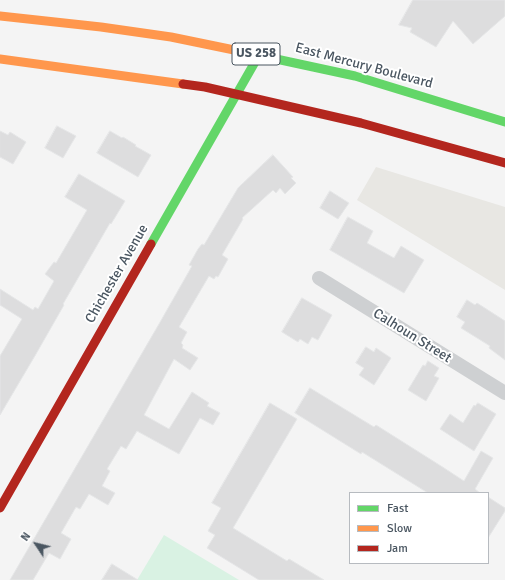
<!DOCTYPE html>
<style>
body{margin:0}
#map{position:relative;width:505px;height:580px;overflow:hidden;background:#f4f4f4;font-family:Signika,sans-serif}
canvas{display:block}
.legend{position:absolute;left:349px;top:492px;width:140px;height:72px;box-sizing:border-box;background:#fff;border:1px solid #b7bbc0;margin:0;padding:5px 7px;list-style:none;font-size:12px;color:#4a5661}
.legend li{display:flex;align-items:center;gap:8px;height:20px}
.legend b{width:20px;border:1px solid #b7bbc0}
.north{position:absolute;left:16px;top:524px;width:40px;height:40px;-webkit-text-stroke:3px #fff;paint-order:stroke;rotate:305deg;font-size:11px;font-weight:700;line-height:16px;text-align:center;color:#4a5661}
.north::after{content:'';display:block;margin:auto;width:14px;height:18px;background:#4a5661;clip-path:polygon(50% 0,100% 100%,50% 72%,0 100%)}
</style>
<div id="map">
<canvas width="505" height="580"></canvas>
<ul class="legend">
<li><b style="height:5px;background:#63d668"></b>Fast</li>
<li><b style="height:5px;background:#ff974d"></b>Slow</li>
<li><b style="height:5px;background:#b3261e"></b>Jam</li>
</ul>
<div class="north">N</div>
</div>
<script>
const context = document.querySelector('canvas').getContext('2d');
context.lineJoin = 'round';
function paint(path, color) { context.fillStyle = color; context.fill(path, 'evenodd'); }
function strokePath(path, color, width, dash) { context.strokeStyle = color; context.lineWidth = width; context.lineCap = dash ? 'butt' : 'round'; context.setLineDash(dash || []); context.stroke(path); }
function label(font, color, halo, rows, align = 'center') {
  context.font = font + ' Signika,sans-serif'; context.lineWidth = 4; context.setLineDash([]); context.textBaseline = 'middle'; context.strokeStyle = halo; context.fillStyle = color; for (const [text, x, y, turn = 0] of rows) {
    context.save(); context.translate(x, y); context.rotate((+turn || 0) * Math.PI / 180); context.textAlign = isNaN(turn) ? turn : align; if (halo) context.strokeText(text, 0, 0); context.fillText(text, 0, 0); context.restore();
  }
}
const commercial = new Path2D(`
 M 376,167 L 505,207 L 505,290 L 357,200 Z`);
const green = new Path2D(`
 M 164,535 L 239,580 L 137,580 Z`);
const building = new Path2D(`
 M 413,0 L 505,0 L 505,16 L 473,44 L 453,21 L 436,47 L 410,32 L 412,28 L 399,25 Z
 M 57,126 L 76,136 L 63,158 L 45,148 Z
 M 0,131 L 8,135 L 10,132 L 26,142 L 13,164 L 0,157 Z
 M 110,131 L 122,138 L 123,137 L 136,145 L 135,146 L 151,155 L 138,177 L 97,153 Z
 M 273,155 L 293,177 L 291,178 L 296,183 L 285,194 L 280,188 L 276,193 L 273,190 L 242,218 L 243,219 L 222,255 L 228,259 L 218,277 L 216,276 L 214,279 L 209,276 L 179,327 L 187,332 L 181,343 L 183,345 L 182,348 L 198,358 L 190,370 L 174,359 L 144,415 L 169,429 L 192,392 L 209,403 L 207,406 L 220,413 L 213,425 L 200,418 L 179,454 L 137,431 L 126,449 L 121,446 L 107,469 L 110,471 L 102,486 L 115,493 L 108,505 L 89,494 L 80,509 L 76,507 L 61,533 L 71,539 L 60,559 L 49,553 L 33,580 L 10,580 L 159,324 L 192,266 L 189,265 L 198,249 L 202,244 L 204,245 L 238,188 Z
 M 79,174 L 125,201 L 111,224 L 110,223 L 63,304 L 64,305 L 36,354 L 0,415 L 0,356 L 22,319 L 0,305 L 0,289 L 33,310 L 35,307 L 38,309 L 54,281 L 45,274 L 54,262 L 56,263 L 87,210 L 65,197 Z
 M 330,191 L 349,203 L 338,219 L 320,208 Z
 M 348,217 L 373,231 L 367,243 L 394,258 L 401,246 L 424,260 L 404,293 L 330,250 Z
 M 302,298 L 332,315 L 318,340 L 312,337 L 308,344 L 300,339 L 298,342 L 282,332 Z
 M 467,300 L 475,305 L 477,303 L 505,321 L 505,360 L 489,348 L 490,346 L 461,328 L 465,322 L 457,317 Z
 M 366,347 L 374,352 L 376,348 L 391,358 L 374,385 L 359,375 L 364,368 L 356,363 Z
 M 428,361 L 439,368 L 434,376 L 439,378 L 426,401 L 408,390 L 423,365 L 425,366 Z
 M 310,388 L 374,427 L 376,425 L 441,466 L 464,481 L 481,451 L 493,458 L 475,489 L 480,493 L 428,493 L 362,452 L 361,454 L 295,413 Z
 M 270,403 L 297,419 L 233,528 L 287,561 L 289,559 L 324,580 L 259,580 L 207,548 L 215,535 L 208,531 L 221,508 L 212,503 Z
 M 478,403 L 496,414 L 474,451 L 440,429 L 450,414 L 463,423 L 474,405 L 475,406 Z
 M 488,497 L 505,508 L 505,511 L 488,538 Z
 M 112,564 L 138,580 L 102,580 Z`);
const street = new Path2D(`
 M 319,278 L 505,393`);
const fast = new Path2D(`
 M 239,51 L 355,76 L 505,122
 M 151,244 L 259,55`);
const slow = new Path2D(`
 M 0,16 L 101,27 L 171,37 L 239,51
 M 0,59 L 183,84`);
const jam = new Path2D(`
 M 183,84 L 205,87 L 361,123 L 505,163
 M 0,508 L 151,244`);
const shields = [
 [256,54,48]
];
const shieldNames = [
 ["US 258",256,54]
];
const streetNames = [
 ["East Mercury Boulevard",364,66,15],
 ["Chichester Avenue",117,274,-60],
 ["Calhoun Street",412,336,32]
];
paint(commercial, '#e8e7e3');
paint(green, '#d9f2e3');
paint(building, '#ddddde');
strokePath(building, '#e5e6e7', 1);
strokePath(street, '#ced0d2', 14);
strokePath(fast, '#63d668', 9);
strokePath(slow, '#ff974d', 9);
strokePath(jam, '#b3261e', 9);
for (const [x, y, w] of shields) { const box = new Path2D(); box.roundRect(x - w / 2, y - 11, w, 22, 3); context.fillStyle = '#fff'; context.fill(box); strokePath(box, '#4a5661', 1); }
label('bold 13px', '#4a5661', null, shieldNames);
label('14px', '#4a5661', '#fff', streetNames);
</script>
